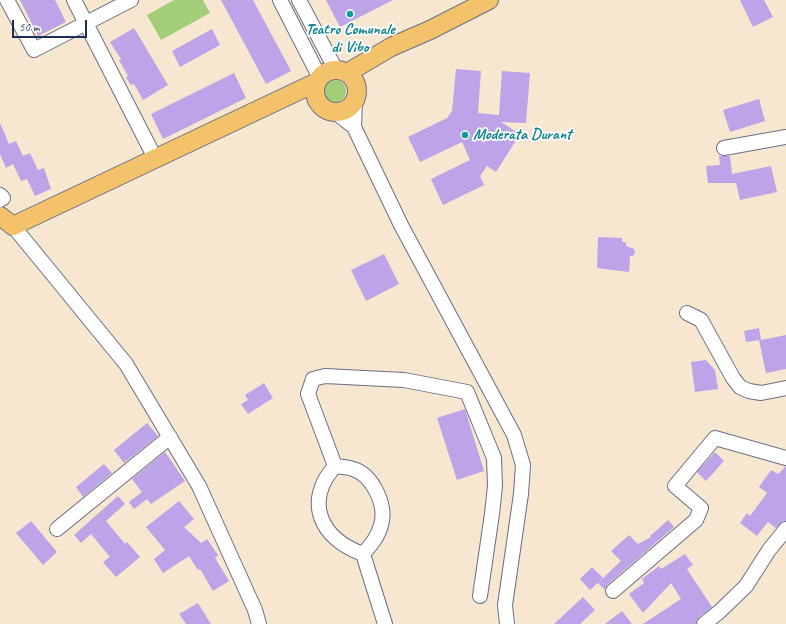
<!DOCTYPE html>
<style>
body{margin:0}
#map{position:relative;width:786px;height:624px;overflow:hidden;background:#f7e6d0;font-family:Caveat,sans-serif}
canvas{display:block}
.scale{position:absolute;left:12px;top:20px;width:75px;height:18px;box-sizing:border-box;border:2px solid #1b2f5e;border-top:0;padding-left:5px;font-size:12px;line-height:14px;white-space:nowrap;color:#1b2f5e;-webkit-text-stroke:3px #fff;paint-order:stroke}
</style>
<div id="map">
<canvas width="786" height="624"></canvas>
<div class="scale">50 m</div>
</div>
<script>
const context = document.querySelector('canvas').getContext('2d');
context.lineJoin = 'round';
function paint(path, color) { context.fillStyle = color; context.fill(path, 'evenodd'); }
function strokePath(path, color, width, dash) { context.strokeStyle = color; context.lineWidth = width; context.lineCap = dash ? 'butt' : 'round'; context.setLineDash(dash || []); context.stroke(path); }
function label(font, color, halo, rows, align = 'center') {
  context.font = font + ' Caveat,sans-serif'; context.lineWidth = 3.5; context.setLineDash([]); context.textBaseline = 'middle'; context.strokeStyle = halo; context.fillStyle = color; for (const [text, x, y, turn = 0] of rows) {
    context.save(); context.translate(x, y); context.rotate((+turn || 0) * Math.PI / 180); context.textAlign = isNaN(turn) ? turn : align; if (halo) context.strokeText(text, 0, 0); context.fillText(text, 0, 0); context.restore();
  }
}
const green = new Path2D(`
 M 174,0 L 203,0 L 210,13 L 161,40 L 147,15 Z
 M324 91a11 11 0 1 1 22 0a11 11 0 1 1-22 0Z`);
const building = new Path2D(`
 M 20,0 L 55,0 L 66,22 L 38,36 Z
 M 221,0 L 253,0 L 291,71 L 266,84 Z
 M 326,0 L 393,0 L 340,27 Z
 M 740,0 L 764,0 L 773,17 L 753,27 Z
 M 134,28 L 168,85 L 143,100 L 134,84 L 131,85 L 126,78 L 128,76 L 119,60 L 121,59 L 110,42 Z
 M 212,29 L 220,45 L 180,67 L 172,51 Z
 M 456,69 L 481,71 L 478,113 L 499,115 L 502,71 L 530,73 L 526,123 L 501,122 L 520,134 L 496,172 L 487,166 L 480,176 L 484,185 L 443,205 L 431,179 L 470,160 L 462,142 L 420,162 L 408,137 L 447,118 L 452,111 Z
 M 234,73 L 246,98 L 163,139 L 151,114 Z
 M 759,99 L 765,121 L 730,132 L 723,110 Z
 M 0,123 L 9,144 L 16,141 L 23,156 L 30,153 L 38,170 L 44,168 L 51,189 L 35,196 L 27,179 L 21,181 L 13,164 L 6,168 L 0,154 Z
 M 719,156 L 730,156 L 732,174 L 771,166 L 777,192 L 740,200 L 736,183 L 708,183 L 706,166 L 720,165 Z
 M 598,237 L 622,238 L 622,241 L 626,243 L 626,246 L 634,249 L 635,253 L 633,256 L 630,256 L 629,272 L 597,268 Z
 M 384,254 L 399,284 L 366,301 L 351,270 Z
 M 759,328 L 761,340 L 786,335 L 786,369 L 766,373 L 759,340 L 746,342 L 744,331 Z
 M 706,360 L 715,370 L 718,389 L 695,392 L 691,362 Z
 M 264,383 L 273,398 L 248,414 L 241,404 L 248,400 L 245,395 Z
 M 465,409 L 484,471 L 457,480 L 437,418 Z
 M 147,423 L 158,436 L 124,463 L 114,450 Z
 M 165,452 L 185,481 L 151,504 L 147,499 L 134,509 L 129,502 L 142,492 L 132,479 Z
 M 715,452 L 724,461 L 706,481 L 697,472 Z
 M 104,464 L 112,473 L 83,497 L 76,487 Z
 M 786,466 L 786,521 L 783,521 L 776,528 L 768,522 L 757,536 L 740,523 L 747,513 L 750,516 L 767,493 L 759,487 L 771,470 L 778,474 Z
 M 118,496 L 125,504 L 106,521 L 125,544 L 127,542 L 140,557 L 116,577 L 103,562 L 110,557 L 91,534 L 81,543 L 74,535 Z
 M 179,501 L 194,519 L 184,527 L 201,543 L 207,539 L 218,555 L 215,558 L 229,581 L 213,591 L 200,569 L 198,570 L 189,556 L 163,573 L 154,559 L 165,550 L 146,527 Z
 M 668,520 L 674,527 L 607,585 L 605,590 L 598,583 L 621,561 L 611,551 L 629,535 L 638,544 L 651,537 L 650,536 Z
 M 31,521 L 57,552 L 43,565 L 16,533 Z
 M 685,554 L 693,565 L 687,569 L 712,607 L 699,617 L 696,624 L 643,624 L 681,599 L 671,583 L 643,613 L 629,594 L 644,583 L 642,579 L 659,566 L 661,569 Z
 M 592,567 L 603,578 L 590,590 L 580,579 Z
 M 583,597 L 595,610 L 580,624 L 554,624 Z
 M 198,603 L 211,624 L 186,624 L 179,614 Z
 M 622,611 L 632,624 L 605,624 Z`);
const minor = new Path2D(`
 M 7,0 L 34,50 L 131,0
 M 74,0 L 155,158
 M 280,0 L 320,78
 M 299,0 L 336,70
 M 335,112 L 354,127 L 401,225 L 514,435 L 523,465 L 521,494 L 505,605 L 507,624
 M 354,127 L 355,100
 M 724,148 L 786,137
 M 0,195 L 3,198 L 0,200
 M 13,226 L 126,364 L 199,486 L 255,610 L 259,624
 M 687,313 L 701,320 L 733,378 L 740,387 L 749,391 L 761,393 L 786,388
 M 335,466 L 308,394 L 313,379 L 325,376 L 404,380 L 467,392 L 494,458 L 495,486 L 492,514 L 480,596
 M 335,466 C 341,467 348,467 353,469 C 373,475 387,506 381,525 C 378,537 371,545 363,554 C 321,539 303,502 335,466 Z
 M 57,529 L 170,437
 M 363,554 L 385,624
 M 613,591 L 696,520 L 701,508 L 675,486 L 715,438 L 786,458
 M 704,624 L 719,612 L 746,586 L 769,550 L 786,529`);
const major = new Path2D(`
 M315 91a21 21 0 1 1 42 0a21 21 0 1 1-42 0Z
 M 347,73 L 391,47 L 430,30 L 489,0
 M 0,216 L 13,226 L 317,82`);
const markers = [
 [350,14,4,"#0f9aa8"],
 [465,135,4,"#0f9aa8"]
];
const cultureNames = [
 ["Teatro Comunale",350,30],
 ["di Vibo",350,48],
 ["Moderata Durant",473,135,"left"]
];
paint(green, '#a4cd79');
paint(building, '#bda3e7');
strokePath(minor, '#686f86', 16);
strokePath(major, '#686f86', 20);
strokePath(minor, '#fff', 14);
strokePath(major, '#f4c26a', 18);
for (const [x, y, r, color] of markers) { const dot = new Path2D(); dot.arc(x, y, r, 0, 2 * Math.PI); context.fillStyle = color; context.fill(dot); strokePath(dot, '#fff', 1.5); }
label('bold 16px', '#0d838f', '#fff', cultureNames);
</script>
